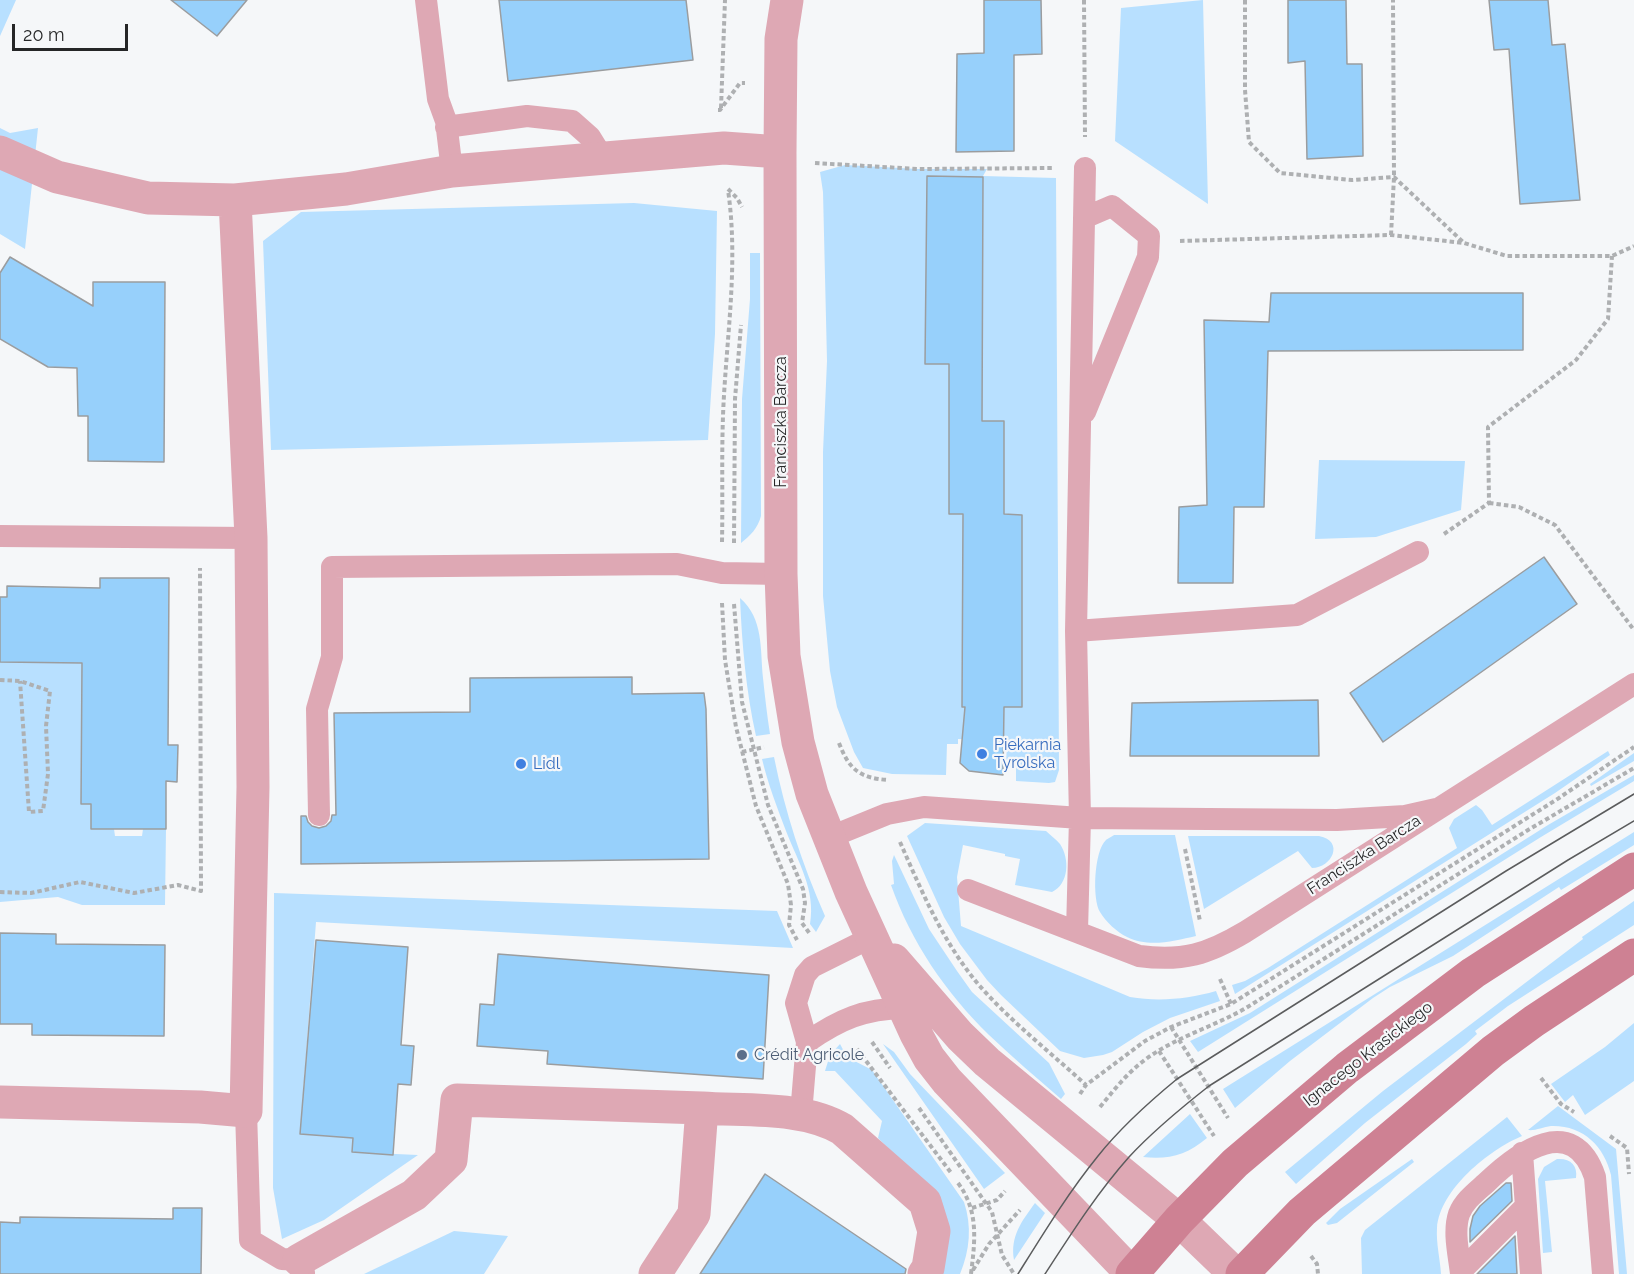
<!DOCTYPE html>
<meta charset="utf-8">
<style>
body{margin:0}
#map{position:relative;width:1634px;height:1274px;overflow:hidden;background:#f5f7f9;font-family:Raleway,sans-serif}
canvas{display:block}
.scale{position:absolute;left:12px;top:24px;width:116px;height:27px;box-sizing:border-box;border:3px solid #252627;border-top:0;padding-left:8px;font-size:18px;line-height:21px;white-space:nowrap;color:#252627;-webkit-text-stroke:4px #f5f7f9;paint-order:stroke}
</style>
<div id="map">
<canvas width="1634" height="1274"></canvas>
<div class="scale">20 m</div>
</div>
<script>
const context = document.querySelector('canvas').getContext('2d');
context.lineJoin = 'round';
function paint(path, color) { context.fillStyle = color; context.fill(path, 'evenodd'); }
function strokePath(path, color, width, dash) { context.strokeStyle = color; context.lineWidth = width; context.lineCap = dash ? 'butt' : 'round'; context.setLineDash(dash || []); context.stroke(path); }
function label(font, color, halo, rows, align = 'center') {
  context.font = font + ' Raleway,sans-serif'; context.lineWidth = 4.5; context.setLineDash([]); context.textBaseline = 'middle'; context.strokeStyle = halo; context.fillStyle = color; for (const [text, x, y, turn = 0] of rows) {
    context.save(); context.translate(x, y); context.rotate((+turn || 0) * Math.PI / 180); context.textAlign = isNaN(turn) ? turn : align; if (halo) context.strokeText(text, 0, 0); context.fillText(text, 0, 0); context.restore();
  }
}
const green = new Path2D(`
 M 0,0 L 16,0 L 0,36 Z
 M 1203,0 L 1208,204 L 1115,141 L 1121,8 Z
 M 0,128 L 10,133 L 38,128 L 25,249 L 0,234 Z
 M 845,165 L 918,169 L 987,169 L 983,176 L 1056,178 L 1059,770 L 1055,782 L 1049,783 L 1016,781 L 1016,767 L 1006,766 L 1007,741 L 958,739 L 958,744 L 947,744 L 946,775 L 892,774 L 863,768 L 854,752 L 837,707 L 830,671 L 823,596 L 823,452 L 827,361 L 823,192 L 820,172 Z
 M 634,203 L 717,211 L 715,334 L 708,440 L 271,450 L 263,241 L 301,212 Z
 M 750,253 L 760,253 L 761,516 C 758,528 750,536 741,543 L 742,399 L 750,299 Z
 M 1319,460 L 1465,461 L 1461,510 L 1376,537 L 1315,539 Z
 M 740,598 C 764,619 760,649 763,678 C 765,697 767,715 770,734 L 756,736 C 746,691 742,645 740,598 Z
 M 10,652 L 33,663 L 99,663 L 81,718 L 81,739 L 92,739 L 81,784 L 81,804 L 91,804 L 91,828 L 114,829 L 115,836 L 142,836 L 143,829 L 166,829 L 165,905 L 82,905 L 58,897 L 0,902 L 0,662 L 10,662 Z
 M 1608,751 L 1610,755 L 1555,793 L 1235,994 L 1232,985 L 1245,981 L 1268,968 L 1457,848 L 1449,828 L 1454,819 L 1476,805 L 1482,810 L 1492,825 Z
 M 1634,753 L 1634,761 L 1591,786 L 1590,784 Z
 M 774,757 C 785,812 802,864 825,916 L 816,932 L 810,924 C 816,890 798,862 786,831 C 777,807 768,784 762,759 Z
 M 1634,775 L 1634,781 L 1541,837 L 1198,1052 L 1190,1041 L 1250,1013 L 1548,825 Z
 M 925,823 L 1046,831 C 1050,835 1056,839 1060,844 C 1070,859 1069,884 1052,892 L 1015,885 L 1020,859 L 1005,856 L 1005,854 L 963,845 L 957,877 L 961,926 L 1130,997 C 1159,1002 1188,999 1216,991 L 1220,1001 L 1170,1018 L 1143,1032 L 1112,1052 L 1103,1055 L 1084,1058 L 1060,1051 L 1001,995 L 987,980 L 960,944 L 944,917 L 907,836 Z
 M 1634,832 L 1634,845 L 1561,890 L 1559,887 L 1453,956 L 1390,987 L 1373,998 L 1290,1061 L 1235,1108 L 1223,1089 Z
 M 1114,835 L 1175,835 L 1196,936 C 1174,941 1149,948 1127,937 C 1117,932 1106,922 1100,912 C 1092,899 1094,851 1106,840 C 1107,839 1113,836 1114,835 Z
 M 1188,836 L 1319,836 C 1345,841 1332,868 1312,868 L 1298,851 L 1204,909 Z
 M 894,855 L 929,929 L 957,971 L 972,992 L 1049,1063 L 1065,1094 L 1061,1099 C 1037,1078 1012,1057 989,1035 C 946,993 911,942 891,885 L 894,884 L 892,861 Z
 M 274,893 L 777,911 L 793,948 L 316,922 L 300,1134 L 353,1138 L 352,1152 L 418,1155 L 324,1220 L 282,1239 L 273,1188 Z
 M 1634,901 L 1634,925 L 1508,1006 L 1475,1031 L 1477,1034 L 1466,1044 L 1365,1123 L 1296,1184 L 1285,1172 L 1383,1091 L 1583,939 L 1582,937 Z
 M 1634,1023 L 1634,1081 L 1585,1115 L 1573,1095 L 1565,1102 L 1551,1084 L 1605,1047 Z
 M 840,1044 L 847,1057 L 872,1070 L 964,1202 C 972,1226 970,1250 960,1274 L 937,1274 L 931,1192 L 878,1138 L 882,1121 L 835,1071 L 825,1071 L 830,1055 Z
 M 883,1044 L 894,1052 L 910,1074 L 1005,1173 L 984,1189 Z
 M 1558,1106 L 1616,1149 L 1627,1274 L 1619,1274 L 1611,1175 C 1604,1146 1583,1125 1551,1126 C 1543,1127 1535,1131 1528,1130 Z
 M 1190,1114 L 1207,1138 C 1187,1155 1168,1160 1143,1157 Z
 M 1507,1117 L 1522,1136 C 1489,1150 1440,1189 1437,1228 C 1436,1243 1440,1259 1441,1274 L 1362,1274 L 1361,1238 L 1365,1230 Z
 M 1412,1159 L 1414,1162 L 1337,1223 L 1328,1225 L 1326,1223 L 1340,1209 Z
 M 1557,1159 C 1570,1158 1578,1165 1576,1178 L 1545,1181 L 1552,1252 L 1543,1253 L 1538,1179 L 1544,1167 Z
 M 1035,1203 L 1045,1213 L 1014,1260 C 1010,1236 1022,1221 1035,1203 Z
 M 454,1231 L 508,1236 L 484,1274 L 364,1274 Z`);
const building = new Path2D(`
 M 171,0 L 247,0 L 217,36 Z
 M 499,0 L 686,0 L 693,60 L 508,81 Z
 M 984,0 L 1041,0 L 1042,54 L 1014,55 L 1014,151 L 956,152 L 957,54 L 984,53 Z
 M 1288,0 L 1346,0 L 1347,64 L 1362,64 L 1363,156 L 1307,159 L 1305,61 L 1288,63 Z
 M 1489,0 L 1548,0 L 1552,45 L 1565,44 L 1580,200 L 1520,204 L 1509,49 L 1494,50 Z
 M 927,176 L 983,177 L 982,421 L 1004,421 L 1004,514 L 1022,515 L 1022,707 L 1004,707 L 1003,775 L 969,771 L 960,763 L 965,707 L 962,707 L 963,514 L 949,514 L 949,364 L 925,364 Z
 M 10,257 L 93,306 L 93,282 L 165,282 L 164,462 L 88,461 L 88,416 L 78,416 L 77,368 L 48,367 L 0,339 L 0,273 Z
 M 1271,293 L 1523,293 L 1523,350 L 1268,351 L 1264,507 L 1234,507 L 1233,583 L 1178,583 L 1179,507 L 1207,505 L 1204,320 L 1269,322 Z
 M 1544,557 L 1577,604 L 1383,742 L 1350,693 Z
 M 100,578 L 169,578 L 168,745 L 178,745 L 177,782 L 166,781 L 166,829 L 91,829 L 91,804 L 81,804 L 82,663 L 0,662 L 0,597 L 7,597 L 7,586 L 100,588 Z
 M 632,677 L 632,694 L 704,693 L 706,709 L 709,859 L 301,864 L 301,816 L 306,816 L 308,822 L 312,826 L 319,828 L 326,826 L 331,821 L 332,815 L 336,815 L 334,713 L 470,712 L 470,678 Z
 M 1318,700 L 1319,756 L 1130,756 L 1132,703 Z
 M 0,933 L 56,934 L 56,944 L 165,945 L 164,1036 L 32,1035 L 32,1024 L 0,1024 Z
 M 316,940 L 408,947 L 401,1045 L 414,1046 L 411,1085 L 398,1084 L 393,1155 L 352,1152 L 353,1138 L 300,1134 Z
 M 498,954 L 769,975 L 763,1079 L 547,1064 L 548,1051 L 477,1046 L 480,1004 L 494,1005 Z
 M 765,1174 L 906,1269 L 905,1274 L 700,1274 Z
 M 1506,1183 L 1511,1183 L 1512,1201 L 1470,1242 L 1470,1229 L 1473,1216 L 1480,1206 Z
 M 173,1208 L 202,1208 L 201,1274 L 0,1274 L 0,1222 L 20,1223 L 20,1217 L 173,1219 Z
 M 1515,1236 L 1517,1274 L 1477,1274 Z`);
const path = new Path2D(`
 M 1084,0 L 1085,137
 M 1245,0 L 1245,90 L 1249,142 L 1280,173 L 1352,180 L 1394,177 L 1463,242
 M 721,108 L 725,0
 M 718,110 L 720,110 L 740,83 L 745,83
 M 815,163 L 918,169 L 1054,168
 M 728,189 L 737,198 L 742,207
 M 1391,235 L 1394,177 L 1393,0
 M 1180,241 L 1391,235 L 1464,243 L 1507,256 L 1612,256 L 1634,246
 M 1489,503 L 1519,507 L 1555,525 L 1634,630
 M 1444,534 L 1489,503 L 1488,427 L 1576,360 L 1608,319 L 1612,256
 M 722,542 C 723,493 721,444 724,395 C 728,327 738,258 728,190
 M 734,543 L 735,399 L 741,325
 M 722,603 L 725,660 L 736,727 L 756,806 L 788,884 L 791,905 L 789,925 L 797,940
 M 734,604 L 742,702 L 768,805 L 803,889 L 805,903 L 802,923 L 810,934
 M 0,680 L 20,681 L 50,691 L 46,726 L 48,774 L 43,811 L 29,812 L 20,681
 M 839,743 C 849,769 859,778 888,780
 M 742,752 L 764,747
 M 900,842 C 922,892 943,942 978,984 C 1010,1021 1050,1052 1086,1085
 M 1185,849 L 1200,921
 M 0,892 L 31,893 L 80,882 L 134,893 L 178,885 L 201,891 L 200,568
 M 1220,979 L 1231,1004
 M 1171,1027 L 1228,1118
 M 872,1042 L 890,1068
 M 857,1049 L 952,1174
 M 1159,1051 L 1214,1136
 M 1541,1078 L 1561,1104 L 1574,1112
 M 1080,1094 L 1086,1085 L 1145,1041 L 1171,1027 L 1231,1004 L 1559,798 L 1634,747
 M 1100,1107 C 1114,1090 1127,1073 1146,1059 C 1176,1037 1213,1027 1246,1008 L 1528,830 L 1634,768
 M 919,1108 L 992,1212 L 1002,1255 L 1014,1274
 M 1610,1136 L 1627,1148 L 1629,1174
 M 958,1183 C 979,1211 975,1241 971,1274
 M 972,1208 L 997,1200 L 1005,1191
 M 1311,1256 L 1317,1264 L 1318,1274
 M 973,1270 L 989,1244 L 1020,1210`);
const lane = new Path2D(`
 M 426,0 L 438,99 L 446,121 L 452,171
 M 446,127 L 527,116 L 572,121 L 590,137 L 603,158
 M 1085,168 L 1076,631 L 1080,818 L 1337,820 L 1405,816 L 1436,809
 M 1084,218 L 1112,206 L 1149,236 L 1148,257 L 1085,412
 M 0,536 L 251,538
 M 1076,631 L 1297,615 L 1418,552
 M 319,815 L 317,709 L 332,657 L 332,567 L 677,564 L 722,573 L 781,574
 M 828,838 L 887,814 L 924,807 L 1080,818 L 1077,931
 M 968,890 L 1139,956 C 1183,962 1208,954 1245,932 L 1634,684
 M 807,1042 C 840,1019 864,1009 904,1008
 M 246,1111 L 250,1240 L 282,1259 L 299,1260 L 304,1273
 M 801,1114 L 807,1042 L 796,1003 L 805,975 L 812,967 L 872,937
 M 1522,1153 L 1531,1274
 M 1461,1271 L 1526,1206
 M 1461,1274 C 1459,1255 1453,1232 1459,1214 C 1464,1201 1476,1192 1486,1183 C 1518,1152 1573,1112 1595,1177 L 1603,1274`);
const street = new Path2D(`
 M 787,0 L 781,39 L 780,152 L 781,574 L 784,656 L 798,742 L 812,794 L 851,892 L 916,1034 L 929,1058 L 947,1081 L 1132,1274
 M 0,152 L 57,177 L 148,198 L 235,200 L 346,189 L 452,171 L 724,148 L 780,152
 M 894,960 L 960,1036 L 987,1062 L 1179,1220 L 1235,1274
 M 0,1102 L 200,1107 L 246,1111 L 253,787 L 251,538 L 235,200
 M 299,1260 L 414,1195 L 451,1160 L 457,1100 L 702,1108
 M 655,1274 L 694,1214 L 702,1108 C 746,1111 803,1106 842,1129 L 925,1202 L 934,1231 L 928,1268 L 924,1274`);
const secondary = new Path2D(`
 M 1132,1274 L 1179,1220 L 1235,1163 L 1347,1068 L 1473,973 L 1634,869
 M 1242,1274 L 1302,1212 L 1493,1051 L 1534,1021 L 1634,955`);
const tram = new Path2D(`
 M 1018,1274 C 1043,1234 1068,1193 1098,1156 C 1121,1127 1149,1102 1177,1079 L 1506,871 L 1634,794
 M 1045,1274 C 1071,1234 1097,1193 1129,1157 C 1153,1131 1181,1108 1209,1086 L 1568,860 L 1634,821`);
const markers = [
 [982,754,6,"#3f7fe0"],
 [521,764,6,"#3f7fe0"],
 [742,1055,6,"#5c6f8a"]
];
const streetNames = [
 ["Franciszka Barcza",781,422,-90],
 ["Franciszka Barcza",1364,855,-33],
 ["Ignacego Krasickiego",1368,1054,-38]
];
const shopNames = [
 ["Piekarnia",994,745],
 ["Tyrolska",994,763],
 ["Lidl",533,764]
];
const serviceNames = [
 ["Crédit Agricole",754,1055]
];
paint(green, '#b8e0ff');
paint(building, '#97d0fb');
strokePath(building, '#9b9d9f', 1.5);
strokePath(path, '#aeb0b2', 4, [4.5, 3]);
strokePath(lane, '#dea8b4', 22);
strokePath(street, '#dea8b4', 33);
strokePath(secondary, '#ce8193', 33);
strokePath(tram, '#5b5c5d', 1.5);
for (const [x, y, r, color] of markers) { const dot = new Path2D(); dot.arc(x, y, r, 0, 2 * Math.PI); context.fillStyle = color; context.fill(dot); strokePath(dot, '#f5f7f9', 2); }
label('16px', '#252627', '#f5f7f9', streetNames);
label('16px', '#366cbe', '#f5f7f9', shopNames, 'left');
label('16px', '#4e5e75', '#f5f7f9', serviceNames, 'left');
</script>
